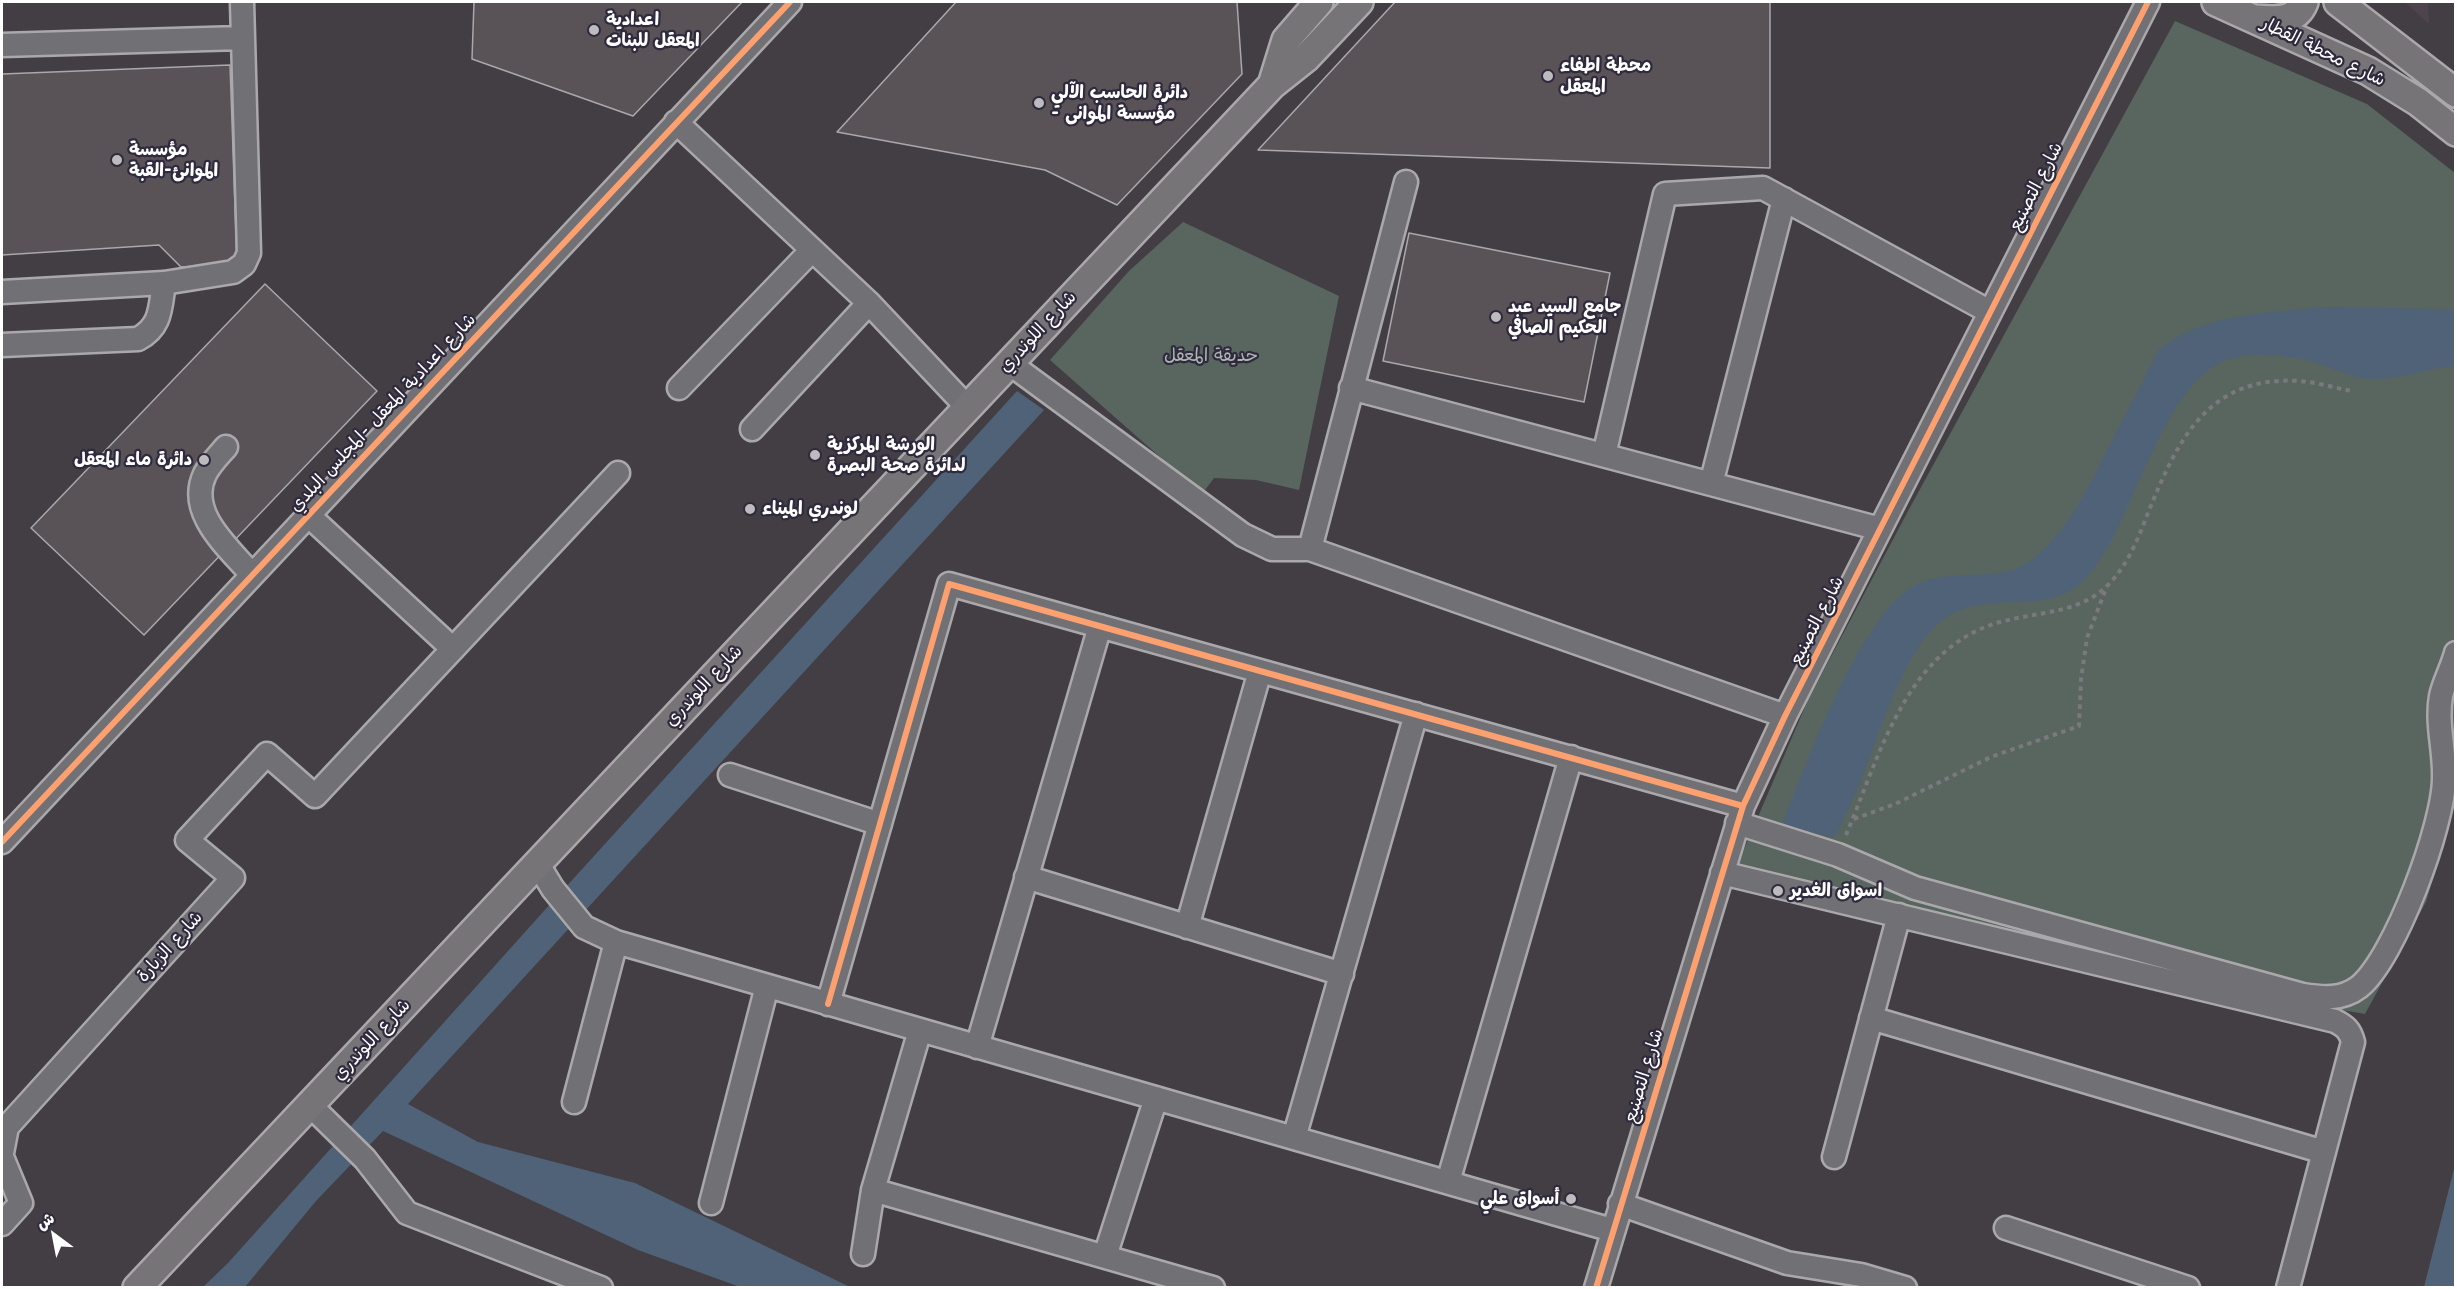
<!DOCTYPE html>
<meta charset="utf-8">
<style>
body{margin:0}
#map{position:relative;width:2457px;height:1289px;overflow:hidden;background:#423e44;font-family:"Playpen Sans","Playpen Sans Arabic",sans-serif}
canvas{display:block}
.frame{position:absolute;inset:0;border:3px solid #fff;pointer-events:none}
.north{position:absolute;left:24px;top:1205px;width:60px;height:60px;-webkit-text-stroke:4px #2f2a3d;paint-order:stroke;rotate:328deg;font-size:16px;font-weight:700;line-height:24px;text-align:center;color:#fff}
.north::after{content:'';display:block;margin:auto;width:21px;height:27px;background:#fff;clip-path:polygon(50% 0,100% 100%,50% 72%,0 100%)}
</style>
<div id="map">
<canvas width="2457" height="1289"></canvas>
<div class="frame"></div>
<div class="north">ش</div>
</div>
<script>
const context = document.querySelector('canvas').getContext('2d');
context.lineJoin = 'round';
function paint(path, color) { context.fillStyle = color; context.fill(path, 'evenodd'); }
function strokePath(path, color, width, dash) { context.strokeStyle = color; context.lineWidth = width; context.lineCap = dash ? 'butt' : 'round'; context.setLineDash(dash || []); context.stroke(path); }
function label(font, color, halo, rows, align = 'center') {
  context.font = font + ' "Playpen Sans","Playpen Sans Arabic",sans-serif'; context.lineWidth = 4.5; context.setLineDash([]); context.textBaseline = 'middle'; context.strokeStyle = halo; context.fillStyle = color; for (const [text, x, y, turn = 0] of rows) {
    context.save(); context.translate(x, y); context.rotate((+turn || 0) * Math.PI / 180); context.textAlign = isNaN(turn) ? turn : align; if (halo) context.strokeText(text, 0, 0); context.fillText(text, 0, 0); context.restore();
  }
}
const built = new Path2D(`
 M 2405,2 L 2428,2 L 2429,24 Z`);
const green = new Path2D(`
 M 2175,21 L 2367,104 L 2455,173 L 2455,805 L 2426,902 L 2365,1014 L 2306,1004 L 1736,868 L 1808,700 L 1907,513 Z
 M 1183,222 L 1339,296 L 1299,490 L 1256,480 L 1214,478 L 1202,494 L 1050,360 L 1129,271 Z`);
const water = new Path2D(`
 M 2319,307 L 2455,309 L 2455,366 C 2427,368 2400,380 2371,379 C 2350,378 2330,366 2310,361 C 2285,355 2245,350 2221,362 C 2159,394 2135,517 2092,571 C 2052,622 1999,588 1950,615 C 1908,639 1883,724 1866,767 C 1857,791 1846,814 1835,837 L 1781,828 C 1803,771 1863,606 1920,583 C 1961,566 2002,586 2037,556 C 2069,528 2088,488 2107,450 C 2124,417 2142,383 2159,349 C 2205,313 2264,314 2319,307 Z
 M 1017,391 L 1044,410 L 408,1104 L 478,1142 L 635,1183 L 850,1287 L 740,1287 L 638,1250 L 383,1131 L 316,1201 L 245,1287 L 202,1288 L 228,1263 L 543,912 Z
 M 2455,1160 L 2455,1287 L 2424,1287 L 2454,1169 Z`);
const building = new Path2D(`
 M 474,2 L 742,2 L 633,116 L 472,59 Z
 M 956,2 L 1237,2 L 1242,74 L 1117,205 L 1045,170 L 837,132 Z
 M 1395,2 L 1770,2 L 1770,168 L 1258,150 Z
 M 230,65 L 237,264 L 181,267 L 159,245 L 2,255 L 2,74 Z
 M 1409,233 L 1610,273 L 1584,402 L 1383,361 Z
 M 265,284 L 377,391 L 144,635 L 31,528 Z`);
const path = new Path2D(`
 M 1854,819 L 1895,804 L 1991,757 L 2079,726 L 2081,679 L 2087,638 L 2107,586
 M 1846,835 C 1880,755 1907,645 2004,621 C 2039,612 2078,613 2106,587 C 2127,567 2138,539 2148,513 C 2177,441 2208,375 2299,381 C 2316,382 2335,388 2352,391`);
const minor = new Path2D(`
 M 2,45 L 241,38
 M 676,122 L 869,303 L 967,407
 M 2,292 L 164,283 L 233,272 L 244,264 L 249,253 L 242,2
 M 2,345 L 138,339 C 162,326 160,307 164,283
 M 1009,363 L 1243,535 L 1272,549 L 1310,549 L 1785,716
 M 679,388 L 812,250
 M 1351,388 L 1880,529
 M 752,429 L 869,303
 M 226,447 C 219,455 210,464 205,474 C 186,513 229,548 252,575
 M 1604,455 L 1665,194 L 1763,188 L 1990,312
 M 1711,484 L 1784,199
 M 308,515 L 453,649
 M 1310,549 L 1406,182
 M 730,775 L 880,824
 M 1737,823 L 1838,855 L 1915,888 L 2303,995 C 2323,998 2342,1000 2359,987 C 2395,958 2444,824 2444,778 C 2445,750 2436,724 2441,696 C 2444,682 2452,668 2456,653
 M 2,842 L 790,2
 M 537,863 L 553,889 L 584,927 L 616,942 L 1612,1230
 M 1722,873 L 2335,1021 C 2345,1026 2350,1030 2353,1042 L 2288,1288
 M 1026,877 L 1342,974
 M 1187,927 L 1260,671
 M 828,1004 L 949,584 L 1743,806
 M 1871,1018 L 2324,1152
 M 977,1047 L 1100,626
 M 574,1102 L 616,942
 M 311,1106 L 365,1159 L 407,1213 L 601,1288
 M 1294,1138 L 1416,714
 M 2,1153 L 7,1127 L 233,878 L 187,840 L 267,754 L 315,796 L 618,473
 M 2,1157 L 21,1203 L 2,1224
 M 1834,1157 L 1899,915
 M 1448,1182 L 1571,757
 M 873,1190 L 1213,1288
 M 711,1203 L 767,986
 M 1620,1204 L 1787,1263 L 1861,1275 L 1905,1288
 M 2006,1228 L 2188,1288
 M 863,1254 L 873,1190 L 920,1030
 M 1105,1256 L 1156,1098
 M 1596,1288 L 1743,806 L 1785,716 L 2148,2`);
const major = new Path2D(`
 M 2216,2 L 2368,71 L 2418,102 L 2456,132
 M 2338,2 L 2456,93
 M 2256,19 C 2275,20 2296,23 2304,2
 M 1272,85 L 1286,40 L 1319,2
 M 137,1288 L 1272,85 L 1306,58 L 1359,2`);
const cycleway = new Path2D(`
 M 2,842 L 790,2
 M 828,1004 L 949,584 L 1743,806
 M 1596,1288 L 1743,806 L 1785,716 L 2148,2`);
const markers = [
 [594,30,6,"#bdbbbe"],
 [1548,76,6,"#bdbbbe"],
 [1039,103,6,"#bdbbbe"],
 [117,160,6,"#bdbbbe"],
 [1496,317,6,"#bdbbbe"],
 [815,455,6,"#bdbbbe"],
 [204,460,6,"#bdbbbe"],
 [750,509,6,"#bdbbbe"],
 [1778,891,6,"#bdbbbe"],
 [1571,1199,6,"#bdbbbe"]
];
const poiNames = [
 ["اعدادية",606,20],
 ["المعقل للبنات",606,41],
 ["محطة اطفاء",1560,66],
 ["المعقل",1560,87],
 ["دائرة الحاسب الآلي",1051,93],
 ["- مؤسسة الموانى",1051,114],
 ["مؤسسة",129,150],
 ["الموانئ-القبة",129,171],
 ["جامع السيد عبد",1508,307],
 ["الحكيم الصافي",1508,328],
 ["الورشة المركزية",827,445],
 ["لدائرة صحة البصرة",827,466],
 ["دائرة ماء المعقل",192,460,"right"],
 ["لوندري الميناء",762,509],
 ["اسواق الغدير",1790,891],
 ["أسواق علي",1559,1199,"right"]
];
const streetNames = [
 ["شارع محطة القطار",2323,52,26],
 ["شارع التصنيع",2036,187,-63],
 ["شارع اللوندري",1038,332,-47],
 ["شارع اعدادية المعقل -المجلس البلدي",383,413,-47],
 ["شارع التصنيع",1817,621,-63],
 ["شارع اللوندري",704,686,-47],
 ["شارع الزبارة",170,947,-48],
 ["شارع اللوندري",372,1040,-47],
 ["شارع التصنيع",1644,1076,-73]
];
const parkNames = [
 ["حديقة المعقل",1211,356]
];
paint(built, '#4f444e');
paint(green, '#58665f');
paint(water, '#506277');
paint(building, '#595357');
strokePath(building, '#aaa8ab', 1.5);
strokePath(minor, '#aaa8ab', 27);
strokePath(major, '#aaa8ab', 32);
strokePath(path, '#7a797d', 4, [4.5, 4.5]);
strokePath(minor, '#717074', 22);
strokePath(major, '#767476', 27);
strokePath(cycleway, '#fca06f', 6);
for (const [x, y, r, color] of markers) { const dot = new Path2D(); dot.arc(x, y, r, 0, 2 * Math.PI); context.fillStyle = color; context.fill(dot); strokePath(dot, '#2f2a3d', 2); }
label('bold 18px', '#fff', '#2f2a3d', poiNames, 'left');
label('18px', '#fff', '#2f2a3d', streetNames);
label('18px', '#adb6b1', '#2f2a3d', parkNames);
</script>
